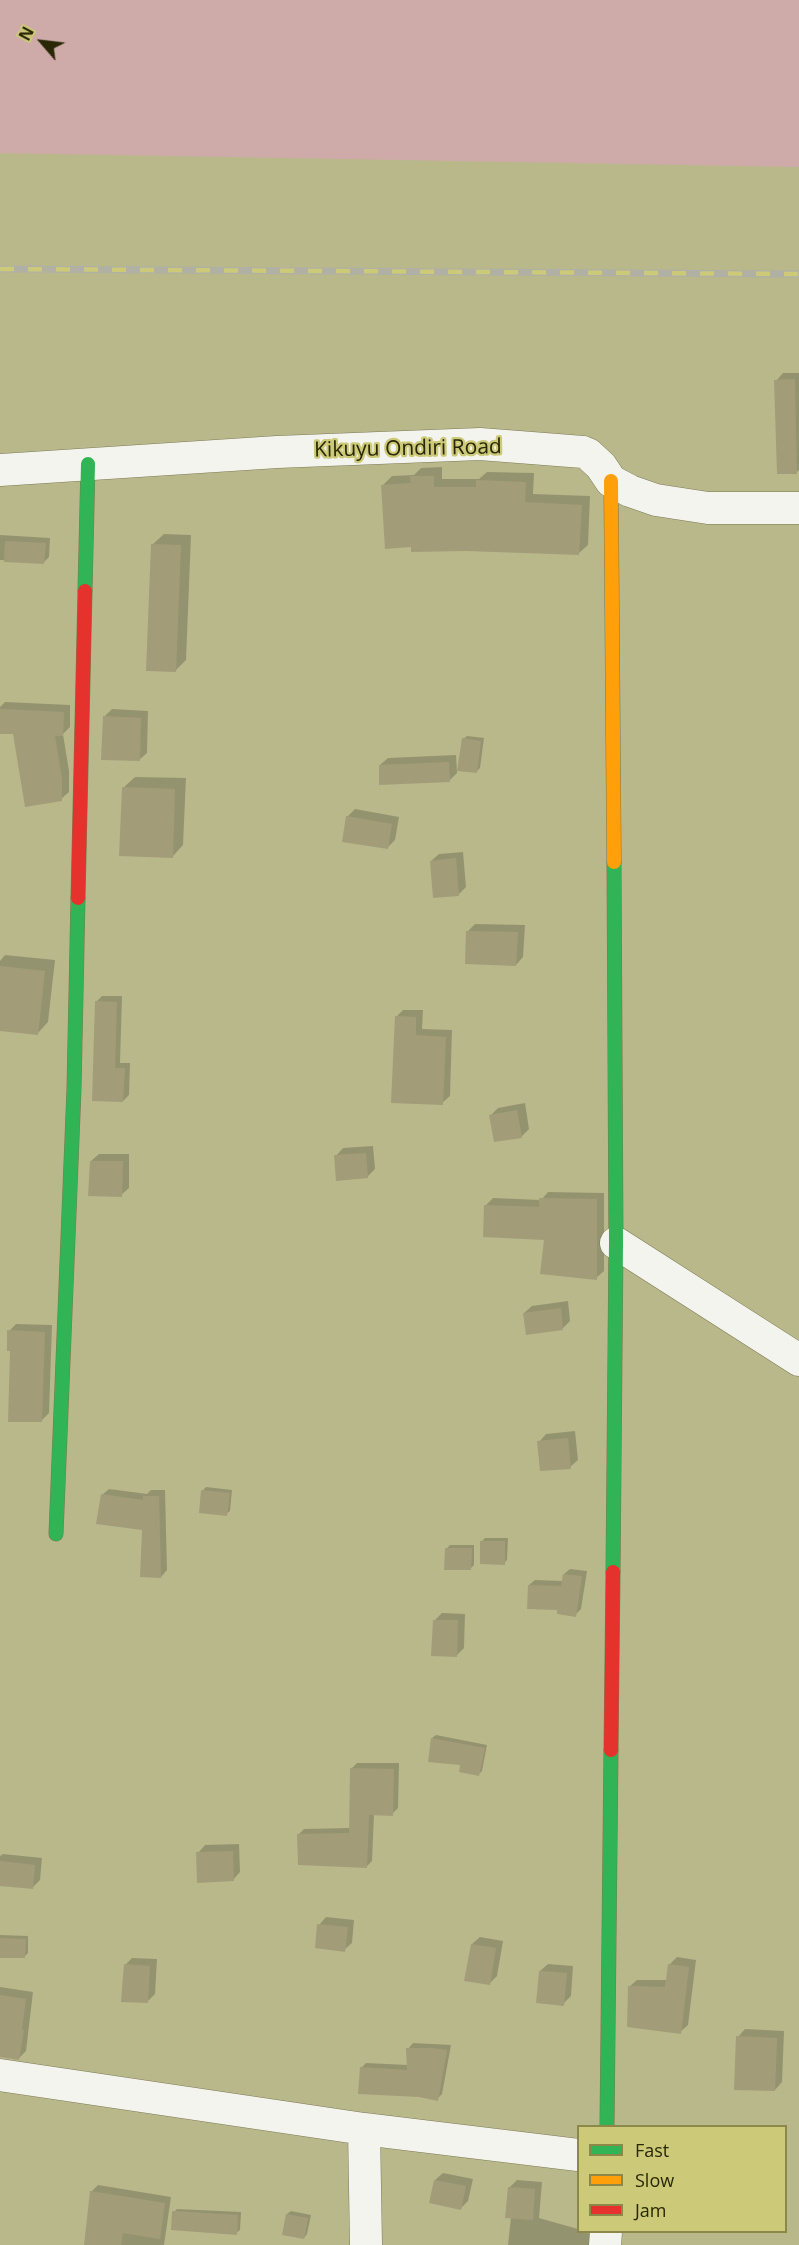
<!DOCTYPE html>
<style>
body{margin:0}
#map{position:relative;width:799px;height:2245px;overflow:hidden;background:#b9b88b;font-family:"Open Sans",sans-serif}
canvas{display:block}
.legend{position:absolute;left:577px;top:2125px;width:210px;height:108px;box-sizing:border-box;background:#ccc978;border:2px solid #8b884a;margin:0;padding:8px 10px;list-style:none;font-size:18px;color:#292705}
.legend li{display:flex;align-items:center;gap:12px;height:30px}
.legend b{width:30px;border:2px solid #8b884a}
.north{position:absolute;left:12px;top:12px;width:60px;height:60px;-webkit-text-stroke:4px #ccc978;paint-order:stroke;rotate:298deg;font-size:16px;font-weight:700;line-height:24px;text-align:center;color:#292705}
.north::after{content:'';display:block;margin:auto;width:21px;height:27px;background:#292705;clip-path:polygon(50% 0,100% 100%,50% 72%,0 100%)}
</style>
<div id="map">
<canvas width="799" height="2245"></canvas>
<ul class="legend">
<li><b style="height:8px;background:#30b455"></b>Fast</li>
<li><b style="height:8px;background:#ff9f0a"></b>Slow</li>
<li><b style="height:8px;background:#e5322d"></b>Jam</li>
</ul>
<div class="north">N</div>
</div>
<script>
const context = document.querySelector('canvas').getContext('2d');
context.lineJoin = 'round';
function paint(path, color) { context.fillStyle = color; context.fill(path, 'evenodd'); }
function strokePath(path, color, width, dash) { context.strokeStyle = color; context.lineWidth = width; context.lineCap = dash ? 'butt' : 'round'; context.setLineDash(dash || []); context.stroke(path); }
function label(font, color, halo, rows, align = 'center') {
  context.font = font + ' "Open Sans",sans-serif'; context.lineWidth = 4.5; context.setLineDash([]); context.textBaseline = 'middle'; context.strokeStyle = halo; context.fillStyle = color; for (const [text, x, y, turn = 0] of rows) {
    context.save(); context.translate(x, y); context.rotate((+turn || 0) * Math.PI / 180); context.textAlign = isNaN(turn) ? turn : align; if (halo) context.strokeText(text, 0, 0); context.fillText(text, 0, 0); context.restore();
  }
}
const green = new Path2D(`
 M 0,0 L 799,0 L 799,167 L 0,153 Z`);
const shadow = new Path2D(`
 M 783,373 L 799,373 L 799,470 L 797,472 L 776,381 Z
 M 442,467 L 442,479 L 479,479 L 487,472 L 534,473 L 533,494 L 590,496 L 588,545 L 579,553 L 383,485 L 392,476 L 414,475 L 421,468 Z
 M 164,534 L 191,535 L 186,660 L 175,671 L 152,545 Z
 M 0,535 L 50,538 L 49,557 L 44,562 L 0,560 Z
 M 5,702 L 70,705 L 70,727 L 63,734 L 69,771 L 69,792 L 61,799 L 14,733 L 0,733 L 0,707 Z
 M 112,709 L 148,711 L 147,753 L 139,760 L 104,717 Z
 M 467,736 L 484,738 L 480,768 L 476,772 L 463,739 Z
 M 456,755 L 457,773 L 449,781 L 380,765 L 388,758 Z
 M 135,777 L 186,778 L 183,845 L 172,857 L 123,788 Z
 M 355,809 L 399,817 L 395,840 L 387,848 L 347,817 Z
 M 463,852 L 466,887 L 459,894 L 431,861 L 439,854 Z
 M 475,924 L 525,925 L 523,957 L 516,965 L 468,931 Z
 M 5,955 L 55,960 L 48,1022 L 37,1034 L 0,1030 L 0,961 Z
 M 102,996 L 122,996 L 120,1063 L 130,1063 L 129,1095 L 123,1101 L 96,1002 Z
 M 403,1010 L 423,1010 L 422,1029 L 452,1030 L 450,1096 L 442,1103 L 396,1017 Z
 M 525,1103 L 529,1129 L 522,1136 L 491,1115 L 498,1108 Z
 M 373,1146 L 375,1169 L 368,1176 L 336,1156 L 343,1148 Z
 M 99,1154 L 129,1154 L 129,1188 L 121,1195 L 91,1161 Z
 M 548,1192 L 604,1193 L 604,1271 L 596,1278 L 546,1238 L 486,1205 L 493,1198 L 541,1200 Z
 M 568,1301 L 570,1321 L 563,1328 L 524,1313 L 532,1306 Z
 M 16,1324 L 52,1325 L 49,1413 L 41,1421 L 11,1350 L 9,1331 Z
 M 575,1431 L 578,1460 L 570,1467 L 539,1442 L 546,1434 Z
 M 206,1487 L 232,1490 L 230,1511 L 226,1514 L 203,1490 Z
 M 109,1489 L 147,1494 L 151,1490 L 165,1490 L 167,1570 L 161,1577 L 143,1529 L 102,1495 Z
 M 485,1538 L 508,1538 L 507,1560 L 504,1563 L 482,1541 Z
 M 450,1545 L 474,1545 L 474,1565 L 470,1569 L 447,1548 Z
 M 570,1569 L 587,1571 L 581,1609 L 575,1615 L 559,1609 L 529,1585 L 535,1580 L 563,1581 L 564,1574 Z
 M 442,1613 L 465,1614 L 464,1648 L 456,1656 L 434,1621 Z
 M 436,1735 L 487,1745 L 482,1771 L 478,1775 L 462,1764 L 432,1738 Z
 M 357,1763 L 399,1763 L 398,1808 L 392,1814 L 374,1814 L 372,1861 L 366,1867 L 298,1835 L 304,1829 L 350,1828 L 351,1769 Z
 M 239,1844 L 240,1872 L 233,1880 L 198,1853 L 205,1845 Z
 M 3,1854 L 42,1858 L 40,1880 L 32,1888 L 0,1884 L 0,1856 Z
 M 326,1917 L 354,1920 L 352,1943 L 344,1950 L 319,1925 Z
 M 0,1935 L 28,1936 L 28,1953 L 24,1957 L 0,1956 Z
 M 480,1937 L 503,1941 L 497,1976 L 489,1984 L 472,1944 Z
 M 677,1957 L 696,1960 L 688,2025 L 680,2032 L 629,1987 L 637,1980 L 668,1980 L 669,1965 Z
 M 132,1958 L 157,1959 L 155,1994 L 147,2002 L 125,1965 Z
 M 548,1964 L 573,1966 L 571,1996 L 563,2004 L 540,1971 Z
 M 0,1987 L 33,1992 L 26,2051 L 19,2058 L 0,2055 Z
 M 745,2029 L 784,2031 L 782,2082 L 775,2090 L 738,2037 Z
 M 413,2043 L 451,2045 L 442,2094 L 437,2099 L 361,2068 L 366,2063 L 408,2065 L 408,2049 Z
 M 443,2173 L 473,2179 L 468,2201 L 461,2208 L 435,2180 Z
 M 517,2180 L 542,2182 L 539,2218 L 578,2229 L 578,2232 L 594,2234 L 596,2245 L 508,2245 L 511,2217 L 509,2188 Z
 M 98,2185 L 171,2197 L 164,2245 L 85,2245 L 91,2192 Z
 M 177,2209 L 241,2212 L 240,2230 L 236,2233 L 174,2212 Z
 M 291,2211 L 311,2215 L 307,2234 L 304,2238 L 287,2214 Z`);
const building = new Path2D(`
 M 795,379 L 797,474 L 777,474 L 774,380 Z
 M 410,476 L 434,476 L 434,487 L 476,487 L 476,480 L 526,482 L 525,502 L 582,505 L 579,555 L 466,551 L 411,552 L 411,547 L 385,549 L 381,485 L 411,483 Z
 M 5,541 L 46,543 L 44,564 L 4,562 Z
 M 151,544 L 181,545 L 176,672 L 146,671 Z
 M 0,709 L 64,712 L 63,736 L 55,736 L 62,779 L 62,801 L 25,807 L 13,734 L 0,734 Z
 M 103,716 L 141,718 L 140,761 L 101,760 Z
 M 462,738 L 481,741 L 477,773 L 457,771 Z
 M 449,762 L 450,782 L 379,785 L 379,765 Z
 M 122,787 L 175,789 L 173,858 L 119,856 Z
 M 346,816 L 392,824 L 388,849 L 342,842 Z
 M 456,858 L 459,896 L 433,898 L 430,861 Z
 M 466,931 L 518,932 L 516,966 L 465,964 Z
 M 0,966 L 45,971 L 38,1035 L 0,1031 Z
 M 95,1001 L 117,1002 L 115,1068 L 125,1068 L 123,1102 L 92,1101 Z
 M 395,1016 L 416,1017 L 416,1035 L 446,1037 L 443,1105 L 391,1103 Z
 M 517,1110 L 522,1138 L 494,1142 L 489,1115 Z
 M 366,1153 L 368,1178 L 336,1181 L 334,1155 Z
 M 90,1161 L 123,1161 L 122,1197 L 88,1196 Z
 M 539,1198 L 597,1199 L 597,1280 L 540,1274 L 544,1240 L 483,1237 L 484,1205 L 539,1207 Z
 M 561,1308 L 563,1330 L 526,1335 L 523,1313 Z
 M 7,1330 L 45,1332 L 42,1422 L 8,1422 L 10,1351 L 7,1351 Z
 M 568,1438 L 571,1469 L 540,1471 L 537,1441 Z
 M 201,1490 L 230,1493 L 227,1516 L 199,1513 Z
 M 101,1494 L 143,1500 L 143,1496 L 159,1496 L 161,1578 L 140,1577 L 142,1530 L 96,1524 Z
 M 480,1541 L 505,1541 L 505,1565 L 480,1564 Z
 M 445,1548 L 472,1548 L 471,1570 L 444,1570 Z
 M 563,1574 L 582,1576 L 576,1617 L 557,1614 L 557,1610 L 527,1609 L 528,1585 L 561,1586 Z
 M 433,1620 L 458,1620 L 457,1657 L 431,1656 Z
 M 431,1738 L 485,1748 L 479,1776 L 459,1772 L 460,1765 L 428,1762 Z
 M 350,1768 L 394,1769 L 393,1816 L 369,1815 L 367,1868 L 298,1865 L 297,1834 L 349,1833 Z
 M 233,1851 L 234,1881 L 197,1883 L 196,1852 Z
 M 0,1861 L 35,1865 L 33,1889 L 0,1886 Z
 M 317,1924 L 348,1927 L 345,1952 L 315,1948 Z
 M 0,1938 L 26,1939 L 25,1958 L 0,1958 Z
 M 471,1944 L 496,1948 L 490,1985 L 464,1981 Z
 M 124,1964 L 150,1966 L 148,2003 L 121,2002 Z
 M 668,1964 L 689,1967 L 681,2034 L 627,2027 L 628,1986 L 665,1987 Z
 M 539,1971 L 567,1973 L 564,2006 L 536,2003 Z
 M 0,1995 L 26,1999 L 22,2030 L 24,2030 L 19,2060 L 0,2057 Z
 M 736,2036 L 777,2038 L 775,2091 L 734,2090 Z
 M 406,2048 L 432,2048 L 447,2050 L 438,2101 L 419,2097 L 358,2094 L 360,2067 L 407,2070 Z
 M 434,2180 L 466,2186 L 461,2210 L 429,2203 Z
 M 508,2187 L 535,2189 L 533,2220 L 505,2218 Z
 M 90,2191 L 165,2203 L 160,2239 L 123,2233 L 121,2245 L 84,2245 Z
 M 172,2211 L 238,2215 L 237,2235 L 171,2230 Z
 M 286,2214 L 308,2218 L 304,2239 L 282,2235 Z`);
const street = new Path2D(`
 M 0,470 L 277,452 L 480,444 L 583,452 L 588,454 L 601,466 L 611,481 L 630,491 L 656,500 L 708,508 L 799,508
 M 616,1243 L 799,1360
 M 0,2075 L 364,2129 L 578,2155
 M 364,2129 L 366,2245
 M 605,2245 L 606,2232`);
const fast = new Path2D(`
 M 85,591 L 88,464
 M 56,1534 L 74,1089 L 78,898
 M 613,1572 L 616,1243 L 614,862
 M 607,2126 L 611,1750`);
const slow = new Path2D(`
 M 611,481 L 614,862`);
const jam = new Path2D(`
 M 78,898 L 85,591
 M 611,1750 L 613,1572`);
const rail = new Path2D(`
 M 0,269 L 799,274`);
const streetNames = [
 ["Kikuyu Ondiri Road",408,449,-1]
];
paint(green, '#ceaaa9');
paint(shadow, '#0003');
paint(building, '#a39c79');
strokePath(street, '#7b7a54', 33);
strokePath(fast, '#7b7a54', 15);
strokePath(slow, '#7b7a54', 15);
strokePath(jam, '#7b7a54', 15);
strokePath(street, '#f4f4ee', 32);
strokePath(fast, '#30b455', 14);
strokePath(slow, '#ff9f0a', 14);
strokePath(jam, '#e5322d', 14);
strokePath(rail, '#b0b0a4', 7);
strokePath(rail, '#ccc978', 4.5, [14]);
label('21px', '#292705', '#ccc978', streetNames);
</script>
